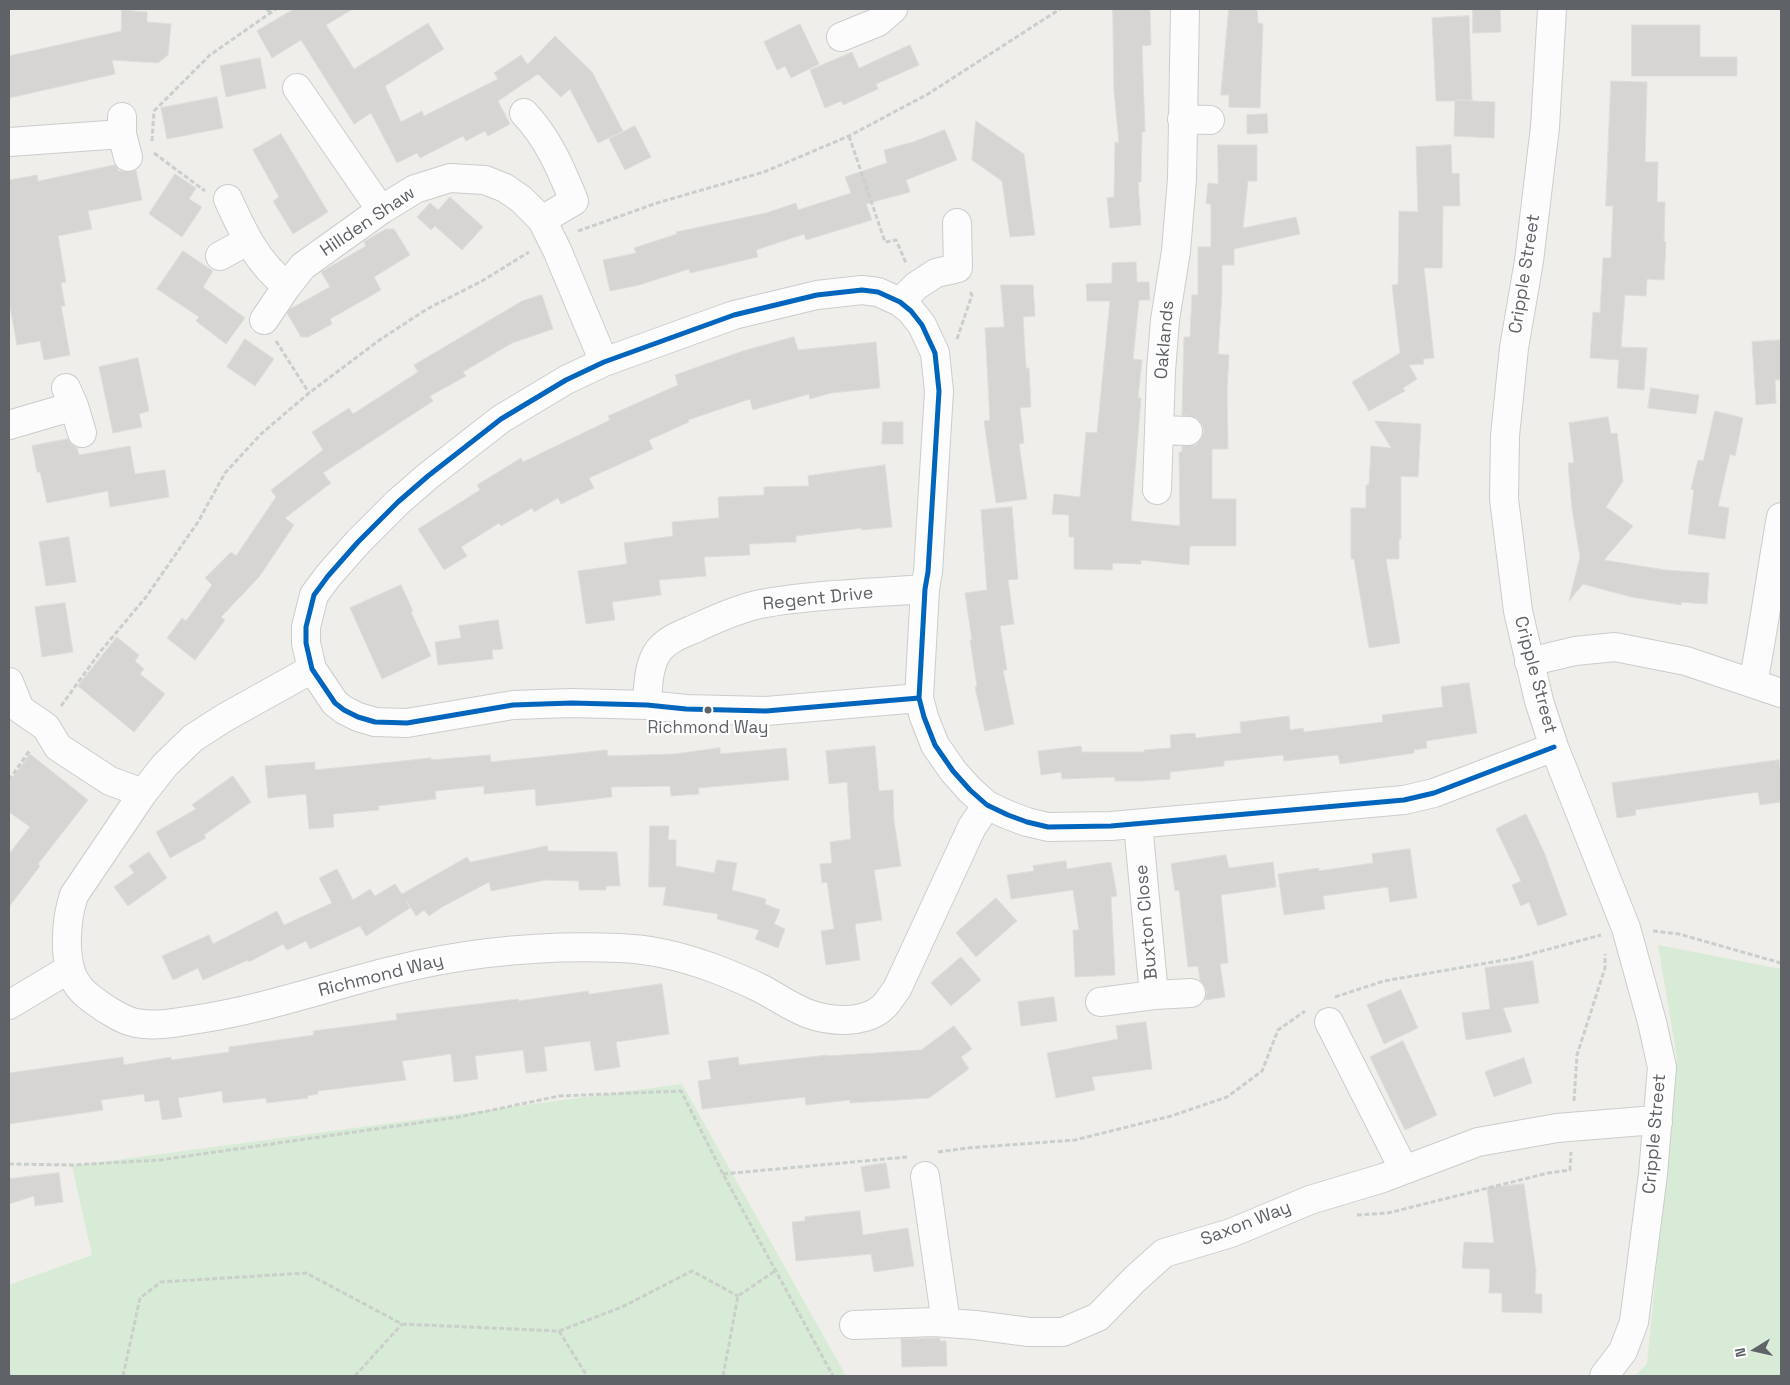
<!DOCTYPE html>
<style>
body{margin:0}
#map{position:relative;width:1790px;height:1385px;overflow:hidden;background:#efeeea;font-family:"Space Grotesk",sans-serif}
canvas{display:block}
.frame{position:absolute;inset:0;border:10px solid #5f6368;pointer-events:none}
.north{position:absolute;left:1730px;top:1325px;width:50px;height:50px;-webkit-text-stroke:4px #fff;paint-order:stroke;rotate:260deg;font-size:14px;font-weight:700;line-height:20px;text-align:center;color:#5f6368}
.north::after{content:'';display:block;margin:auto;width:18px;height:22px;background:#5f6368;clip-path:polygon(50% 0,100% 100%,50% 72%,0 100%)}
</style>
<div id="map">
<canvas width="1790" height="1385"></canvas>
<div class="frame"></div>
<div class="north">N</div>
</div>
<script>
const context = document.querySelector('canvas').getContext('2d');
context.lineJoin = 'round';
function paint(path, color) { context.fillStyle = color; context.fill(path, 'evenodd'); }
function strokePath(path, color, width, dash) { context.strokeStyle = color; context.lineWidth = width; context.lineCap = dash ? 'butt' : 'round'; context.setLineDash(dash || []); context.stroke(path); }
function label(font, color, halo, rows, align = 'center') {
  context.font = font + ' "Space Grotesk",sans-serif'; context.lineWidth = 4.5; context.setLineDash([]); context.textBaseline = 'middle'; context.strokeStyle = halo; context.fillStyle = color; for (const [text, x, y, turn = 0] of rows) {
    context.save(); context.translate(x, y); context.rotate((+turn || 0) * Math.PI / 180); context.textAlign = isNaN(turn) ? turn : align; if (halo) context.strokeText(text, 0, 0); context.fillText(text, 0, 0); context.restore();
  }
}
const green = new Path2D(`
 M 1658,945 L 1781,969 L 1781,1376 L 1635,1376 L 1647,1364 L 1677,1058 Z
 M 682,1084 L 846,1376 L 9,1376 L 9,1285 L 92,1255 L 72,1166 Z`);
const building = new Path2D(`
 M 294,9 L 353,9 L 326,25 L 354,69 L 428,23 L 444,49 L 385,86 L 401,122 L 422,111 L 424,116 L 498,79 L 494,73 L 521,55 L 527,64 L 528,64 L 555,36 L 592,72 L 623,131 L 598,143 L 570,89 L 561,97 L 538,74 L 498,101 L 510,124 L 488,136 L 485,131 L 466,141 L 463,136 L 420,158 L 417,153 L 397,163 L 371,113 L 354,124 L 301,40 L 272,58 L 257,31 Z
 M 1113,9 L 1150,9 L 1151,45 L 1142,46 L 1145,132 L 1142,132 L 1141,182 L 1138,182 L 1141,225 L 1110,228 L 1107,198 L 1114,197 L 1115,142 L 1119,143 L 1114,91 Z
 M 1229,9 L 1257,9 L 1258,23 L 1263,24 L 1260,108 L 1229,107 L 1229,95 L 1221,95 Z
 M 1473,9 L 1500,9 L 1501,32 L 1473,33 Z
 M 122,10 L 147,12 L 147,22 L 171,24 L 168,55 L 158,63 L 112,60 L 115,74 L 9,98 L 9,56 L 121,31 Z
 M 1469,16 L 1472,100 L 1456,100 L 1495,102 L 1494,138 L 1454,136 L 1455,101 L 1436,101 L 1432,18 Z
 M 800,24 L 819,64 L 791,78 L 785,66 L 777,70 L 764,42 Z
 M 1632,25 L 1700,25 L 1700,57 L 1737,57 L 1737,76 L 1632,76 Z
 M 910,45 L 919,65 L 876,84 L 878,89 L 843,105 L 841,101 L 825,108 L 810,70 L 852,52 L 859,68 Z
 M 260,58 L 266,88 L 226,97 L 220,66 Z
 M 1611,81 L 1647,82 L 1645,162 L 1658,162 L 1657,202 L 1665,202 L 1664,242 L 1666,242 L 1664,280 L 1647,279 L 1646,296 L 1625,295 L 1621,347 L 1647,348 L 1644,390 L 1617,388 L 1619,360 L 1590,358 L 1593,312 L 1600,313 L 1603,258 L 1611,258 L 1613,206 L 1606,206 Z
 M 217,97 L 223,128 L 167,139 L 161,108 Z
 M 1267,114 L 1268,133 L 1247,134 L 1247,115 Z
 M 976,121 L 1024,154 L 1035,235 L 1010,237 L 1002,181 L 972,160 Z
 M 635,126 L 651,157 L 625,170 L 609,139 Z
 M 945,130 L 957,160 L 906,180 L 910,192 L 866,204 L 872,220 L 806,240 L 804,234 L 756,250 L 758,257 L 690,273 L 689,269 L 639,285 L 610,291 L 603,260 L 636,253 L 634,248 L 677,234 L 676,232 L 766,213 L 796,203 L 798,210 L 851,193 L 845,177 L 887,163 L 884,150 L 913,142 Z
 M 281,134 L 328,212 L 293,234 L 273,201 L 279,197 L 253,150 Z
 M 1218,145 L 1257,145 L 1257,181 L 1248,181 L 1243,228 L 1296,217 L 1300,234 L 1234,249 L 1234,265 L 1222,265 L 1222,293 L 1218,354 L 1229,355 L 1227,390 L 1228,449 L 1212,449 L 1212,499 L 1236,499 L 1236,546 L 1190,546 L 1189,565 L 1141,560 L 1141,564 L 1113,563 L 1112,570 L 1074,569 L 1074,537 L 1069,537 L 1069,515 L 1052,514 L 1054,494 L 1080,497 L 1086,432 L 1097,433 L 1110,301 L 1087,301 L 1086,284 L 1112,283 L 1112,263 L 1136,262 L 1137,282 L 1149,282 L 1150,300 L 1139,300 L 1133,359 L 1142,360 L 1138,398 L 1141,398 L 1131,521 L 1180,526 L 1179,452 L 1182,452 L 1182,446 L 1196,445 L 1201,439 L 1204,431 L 1202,424 L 1197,418 L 1182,415 L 1184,337 L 1190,337 L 1192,295 L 1198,295 L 1198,247 L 1211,247 L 1211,204 L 1206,204 L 1208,183 L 1218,184 Z
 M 1451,145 L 1452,174 L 1459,173 L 1460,206 L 1443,206 L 1442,268 L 1424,268 L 1434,358 L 1423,359 L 1424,364 L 1409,365 L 1417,379 L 1403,388 L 1405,391 L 1369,411 L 1352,382 L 1400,353 L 1392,285 L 1398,284 L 1399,211 L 1418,212 L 1416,147 Z
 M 115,165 L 119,171 L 131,172 L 136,170 L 142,200 L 88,211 L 92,229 L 58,236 L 66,282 L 61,283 L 65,306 L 61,306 L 70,355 L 44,360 L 40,341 L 17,345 L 9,301 L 9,180 L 37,175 L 38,181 Z
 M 175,174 L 196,188 L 189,199 L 202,207 L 182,237 L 149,214 Z
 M 450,197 L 483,227 L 462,250 L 435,226 L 431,230 L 417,217 L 430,203 L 438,210 Z
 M 386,229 L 394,229 L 410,255 L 374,277 L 381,290 L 330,319 L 332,324 L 308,337 L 301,337 L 287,313 L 290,309 L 330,287 L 321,272 L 366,246 L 364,242 Z
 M 183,251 L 213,271 L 203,287 L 245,318 L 226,344 L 196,321 L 199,317 L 157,289 Z
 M 1001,285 L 1033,285 L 1035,316 L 1023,317 L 1026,368 L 1029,368 L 1031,407 L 1020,408 L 1024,443 L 1019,444 L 1027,499 L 996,503 L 984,421 L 990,420 L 985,328 L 1004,327 Z
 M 542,295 L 553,329 L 512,343 L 463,372 L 466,376 L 430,396 L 433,401 L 323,473 L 331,483 L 285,518 L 294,525 L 259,577 L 221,617 L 225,620 L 195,660 L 167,638 L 182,618 L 186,621 L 212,585 L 205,578 L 231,552 L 236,556 L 276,497 L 271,490 L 323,450 L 312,432 L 349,408 L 353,414 L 418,372 L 414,365 L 522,301 Z
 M 794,337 L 798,350 L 876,342 L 880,388 L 831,393 L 810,399 L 809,394 L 753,410 L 750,399 L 688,420 L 689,422 L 649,440 L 653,449 L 589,478 L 594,488 L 561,504 L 558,498 L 534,512 L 532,508 L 501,526 L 499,523 L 461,547 L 467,556 L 444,570 L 418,529 L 480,490 L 477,485 L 521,458 L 523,462 L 610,420 L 608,416 L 678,385 L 675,375 L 743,351 Z
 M 245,339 L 274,359 L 255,386 L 227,367 Z
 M 1781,340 L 1781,380 L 1775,380 L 1776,403 L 1756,405 L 1752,342 Z
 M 138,358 L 149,411 L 139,414 L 142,427 L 113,433 L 99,367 Z
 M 1651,388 L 1699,395 L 1696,414 L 1648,408 Z
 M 1715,411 L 1743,418 L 1735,456 L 1730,454 L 1718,506 L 1729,508 L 1725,539 L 1688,534 L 1694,490 L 1691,489 L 1698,460 L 1703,461 Z
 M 1608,417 L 1611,434 L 1617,433 L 1623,481 L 1606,507 L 1633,526 L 1604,560 L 1665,570 L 1709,573 L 1707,604 L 1681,602 L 1681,605 L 1631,597 L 1583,584 L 1569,601 L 1580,557 L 1572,509 L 1568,463 L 1574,463 L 1569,423 Z
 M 1375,421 L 1421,424 L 1418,477 L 1401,476 L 1401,539 L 1399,539 L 1399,559 L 1386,559 L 1400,643 L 1369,648 L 1354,559 L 1351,559 L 1351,508 L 1366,508 L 1366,485 L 1369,485 L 1371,446 L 1391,448 Z
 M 883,422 L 903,422 L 903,444 L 882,444 Z
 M 68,439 L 72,445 L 77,448 L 79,455 L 130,446 L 135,474 L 165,470 L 169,497 L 110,507 L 108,491 L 47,503 L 40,472 L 37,472 L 32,446 Z
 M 885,465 L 892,527 L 862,530 L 862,528 L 796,536 L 796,542 L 749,544 L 750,555 L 704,557 L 706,576 L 659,580 L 661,595 L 612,602 L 615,620 L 586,624 L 578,571 L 627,564 L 624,543 L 673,536 L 672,522 L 719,518 L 718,497 L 764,495 L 764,487 L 809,486 L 808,476 Z
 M 1012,507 L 1018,579 L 1008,580 L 1014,624 L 1000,626 L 1007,670 L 1003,670 L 1014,724 L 985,731 L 975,687 L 977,686 L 970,640 L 972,640 L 965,593 L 987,590 L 981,510 Z
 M 69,537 L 76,582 L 46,586 L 39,542 Z
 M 401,585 L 413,611 L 411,612 L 431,656 L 382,679 L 350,608 Z
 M 65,603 L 73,652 L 42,657 L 35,607 Z
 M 498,620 L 503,649 L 492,650 L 493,659 L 438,665 L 435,642 L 461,638 L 459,626 Z
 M 117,637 L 139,655 L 135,661 L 144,669 L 140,674 L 165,694 L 134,732 L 78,686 Z
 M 1469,683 L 1477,733 L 1426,741 L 1427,748 L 1414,750 L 1414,753 L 1340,764 L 1338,755 L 1284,761 L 1283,755 L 1224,761 L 1224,766 L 1170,772 L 1170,779 L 1142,781 L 1115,781 L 1115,777 L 1062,779 L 1061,772 L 1041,775 L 1038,751 L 1081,746 L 1082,752 L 1144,752 L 1144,750 L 1171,748 L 1170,735 L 1195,733 L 1196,738 L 1241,733 L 1240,722 L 1289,716 L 1290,730 L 1303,728 L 1304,732 L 1383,722 L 1382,715 L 1443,707 L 1441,687 Z
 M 875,746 L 879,791 L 893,790 L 894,821 L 901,866 L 874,870 L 882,920 L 855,924 L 860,960 L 826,965 L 821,931 L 834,929 L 827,882 L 822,883 L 820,864 L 832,863 L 830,842 L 851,839 L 847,782 L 829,784 L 826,751 Z
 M 720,748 L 720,754 L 786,748 L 789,780 L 698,788 L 699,794 L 671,796 L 670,786 L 611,787 L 612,797 L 536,806 L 535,789 L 484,794 L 484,786 L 435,791 L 436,799 L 378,806 L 379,810 L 333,814 L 334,827 L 309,829 L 306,794 L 268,798 L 265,766 L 315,762 L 315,770 L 431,758 L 431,760 L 490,755 L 491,762 L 607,750 L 608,756 L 675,754 Z
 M 30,754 L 88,800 L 38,864 L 40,866 L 9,907 L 9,854 L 30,827 L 9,812 L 9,783 Z
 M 1779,760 L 1781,774 L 1781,802 L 1760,805 L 1758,792 L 1635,810 L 1636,815 L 1617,818 L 1612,783 Z
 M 233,776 L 251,802 L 204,835 L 206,838 L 170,858 L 156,832 L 196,809 L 192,805 Z
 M 1526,814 L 1544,852 L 1567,915 L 1538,926 L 1529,902 L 1521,906 L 1512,885 L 1521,881 L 1496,829 Z
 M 650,826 L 669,826 L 668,840 L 676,840 L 676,866 L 714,873 L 717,860 L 737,863 L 732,890 L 766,899 L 765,904 L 780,910 L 774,924 L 785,929 L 778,948 L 755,939 L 759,930 L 717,919 L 718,914 L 663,905 L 666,887 L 649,887 Z
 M 547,846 L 548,851 L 617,852 L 620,886 L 606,886 L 606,890 L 579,890 L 579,881 L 545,880 L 491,891 L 489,882 L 442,907 L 429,916 L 424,910 L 416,916 L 406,900 L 410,908 L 366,936 L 360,926 L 310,949 L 306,941 L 287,950 L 283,944 L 249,962 L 248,960 L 203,980 L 198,968 L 173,980 L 162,956 L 209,935 L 213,944 L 277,911 L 284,925 L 332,903 L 319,878 L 337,869 L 353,900 L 370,889 L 375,896 L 395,884 L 402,894 L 467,857 L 470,862 Z
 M 1410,849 L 1417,898 L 1390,902 L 1388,887 L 1323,896 L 1325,909 L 1284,915 L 1278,874 L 1319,868 L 1319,871 L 1373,863 L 1372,854 Z
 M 149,852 L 167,878 L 128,906 L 114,887 L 134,873 L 129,866 Z
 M 1226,855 L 1229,868 L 1273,862 L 1276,887 L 1221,895 L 1228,963 L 1220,964 L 1225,997 L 1205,1000 L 1207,992 L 1204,985 L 1200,980 L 1198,966 L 1188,967 L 1179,890 L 1175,891 L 1171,864 Z
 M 1066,861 L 1067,869 L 1111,862 L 1117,896 L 1111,897 L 1115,975 L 1075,977 L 1073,930 L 1079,930 L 1073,890 L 1011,899 L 1007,875 L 1034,871 L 1033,866 Z
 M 996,898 L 1017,921 L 976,957 L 956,933 Z
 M 961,957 L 981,980 L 951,1006 L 931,983 Z
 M 1533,961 L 1539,1003 L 1503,1008 L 1512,1032 L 1466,1040 L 1462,1013 L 1490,1009 L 1485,968 Z
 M 662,984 L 669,1034 L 616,1042 L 620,1067 L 595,1071 L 590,1041 L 544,1047 L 547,1071 L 526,1073 L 523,1050 L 475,1056 L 478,1079 L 454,1082 L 451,1054 L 402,1061 L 406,1080 L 318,1091 L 318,1094 L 307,1096 L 308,1098 L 267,1103 L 266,1098 L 223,1103 L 222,1091 L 178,1098 L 182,1117 L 162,1120 L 159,1100 L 145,1102 L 144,1094 L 101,1100 L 103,1110 L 9,1124 L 9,1073 L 123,1057 L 124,1065 L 171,1057 L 171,1060 L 229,1052 L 229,1047 L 314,1035 L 313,1031 L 397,1020 L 396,1014 L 518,999 L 519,1001 L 588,991 L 589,994 Z
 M 1401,990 L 1418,1028 L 1384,1044 L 1367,1005 Z
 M 1054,997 L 1057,1021 L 1021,1026 L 1018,1002 Z
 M 1146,1022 L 1152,1069 L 1092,1077 L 1095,1090 L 1056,1098 L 1047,1053 L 1118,1039 L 1116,1026 Z
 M 954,1026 L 972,1049 L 961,1057 L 969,1069 L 929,1098 L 850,1103 L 850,1100 L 806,1105 L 805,1097 L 702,1109 L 698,1081 L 711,1079 L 708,1061 L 738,1057 L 739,1065 L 828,1055 L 828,1056 L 921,1050 Z
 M 1403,1041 L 1437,1115 L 1405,1130 L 1370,1057 Z
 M 1524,1058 L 1532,1083 L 1494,1097 L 1485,1072 Z
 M 886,1163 L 890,1188 L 865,1192 L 861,1167 Z
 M 59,1173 L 63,1202 L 35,1206 L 34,1196 L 9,1204 L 9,1179 Z
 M 1524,1184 L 1536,1271 L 1535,1294 L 1542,1294 L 1542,1313 L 1502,1312 L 1502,1293 L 1489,1293 L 1490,1269 L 1462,1268 L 1464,1242 L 1494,1243 L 1487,1188 Z
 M 860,1211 L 863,1235 L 908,1228 L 914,1266 L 874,1272 L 871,1254 L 796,1261 L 792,1222 L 805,1221 L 805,1217 Z
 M 934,1338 L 940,1338 L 940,1341 L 946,1341 L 947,1366 L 902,1367 L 901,1339 Z`);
const path = new Path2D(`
 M 267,9 L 270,13
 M 849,136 L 885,242 L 896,240 L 906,263
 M 152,141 L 154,111 L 210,55 L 276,9
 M 154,153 L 205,191
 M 578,231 L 657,203 L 764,172 L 849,136 L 928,94 L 1060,9
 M 957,339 L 972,295 L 969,290
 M 276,341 L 309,393
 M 61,706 L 100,652 L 146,597 L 198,522 L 225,473 L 261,434 L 309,393 L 381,339 L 427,309 L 482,281 L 529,252
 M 9,780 L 30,750
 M 1653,931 L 1679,934 L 1781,963
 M 1335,997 L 1384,981 L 1516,958 L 1601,935
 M 1574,1101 L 1577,1055 L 1605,968 L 1605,954
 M 938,1152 L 967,1148 L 1075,1140 L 1171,1116 L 1227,1097 L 1262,1071 L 1278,1030 L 1305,1011
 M 9,1164 L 72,1165 L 160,1160 L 459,1117 L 559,1096 L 681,1091 L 723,1174 L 833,1376
 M 723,1174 L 907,1157
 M 1357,1215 L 1388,1213 L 1548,1173 L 1570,1170 L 1571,1152
 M 559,1331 L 587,1376
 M 9,1373 L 10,1376
 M 123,1376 L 140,1298 L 161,1282 L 306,1273 L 402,1324 L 559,1331 L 622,1307 L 692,1271 L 738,1296
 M 355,1376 L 402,1324
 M 723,1376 L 738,1296 L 775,1271`);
const minor = new Path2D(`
 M 1552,9 L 1545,127 L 1529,261 L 1514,348 L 1505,436 L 1504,499 L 1518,611 L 1539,701 L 1554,747 L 1626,928 L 1652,1022 L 1662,1067 L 1653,1174 L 1634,1322 L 1623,1351 L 1604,1376
 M 841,37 L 878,22 L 893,9
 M 297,88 L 381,210
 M 524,113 C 548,138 561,169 574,201 L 542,220
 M 122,117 L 122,134 L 128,157
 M 1182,119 L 1210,120
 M 9,142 L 122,134
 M 228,199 C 243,232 257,263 287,286
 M 220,256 L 247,241
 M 900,302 L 916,286 L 936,273 L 958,268 L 957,223
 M 264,320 L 287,286 L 303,266 L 381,210 L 415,189 L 450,178 L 485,180 L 505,188 L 521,199 L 542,220 L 557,250 L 604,362
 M 74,406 L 82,433
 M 9,425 L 74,406 L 66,388
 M 1160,430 L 1188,431
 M 1157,490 L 1161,371 L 1165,320 L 1176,251 L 1182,179 L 1185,9
 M 1529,662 L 1575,651 L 1615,647 L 1686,661 L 1781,693
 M 312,669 L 224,718 L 193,738 L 165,765 L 143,793 L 74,895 C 66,919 62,962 77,984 C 83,994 96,1002 106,1009 C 116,1015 125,1021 136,1023 C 157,1027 179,1022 199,1019 C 265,1009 329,986 395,970 C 468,952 544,945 619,948 C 651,949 683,957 713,968 C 729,974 746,981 762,989 C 793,1006 808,1020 846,1020 C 858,1020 873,1016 882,1008 C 888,1003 892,995 897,989 L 972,827 L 987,805
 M 9,682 L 20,709 L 46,727 L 58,747 L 110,781 L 143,793
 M 1753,683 C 1764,628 1771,572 1781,517
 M 919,698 L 766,711 L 686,709 L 647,705 L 572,703 L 513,705 L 407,723 L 375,722 L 358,717 L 344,710 L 335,703 L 312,669 L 306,643 L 306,627 L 314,595 L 328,576 L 358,542 L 398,502 L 428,476 L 501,419 L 566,380 L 604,362 L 734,315 L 817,295 L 862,290 L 878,292 L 900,302 L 911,311 L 922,325 L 935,353 L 939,391 L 928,572 L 925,589 L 919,698 L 924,717 L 935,745 L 953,771 L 970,790 L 987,805 L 1008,815 L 1027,822 L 1048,827 L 1111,826 L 1404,800 L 1434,793 L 1554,747
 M 647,705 C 648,688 648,664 659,650 C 668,639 682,634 694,629 C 717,618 742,607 766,603 C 818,594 873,593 925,589
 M 1154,995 L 1191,993
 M 1100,1002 L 1154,995 L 1138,824
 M 9,1005 L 69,969
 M 1329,1022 L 1404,1170
 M 925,1176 L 946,1323
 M 854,1325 L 934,1322 L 975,1325 L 1029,1332 L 1063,1332 L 1098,1317 L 1135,1279 L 1164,1253 L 1231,1233 L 1310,1200 L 1383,1178 L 1478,1142 L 1557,1128 L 1643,1121 L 1658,1122`);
const bus1 = new Path2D(`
 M 919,698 L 766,711 L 686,709 L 647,705 L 572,703 L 513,705 L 407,723 L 375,722 L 358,717 L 344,710 L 335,703 L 312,669 L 306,643 L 306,627 L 314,595 L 328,576 L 358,542 L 398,502 L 428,476 L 501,419 L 566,380 L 604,362 L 734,315 L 817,295 L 862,290 L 878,292 L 900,302 L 911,311 L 922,325 L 935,353 L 939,391 L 928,572 L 925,589 L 919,698 L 924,717 L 935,745 L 953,771 L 970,790 L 987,805 L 1008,815 L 1027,822 L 1048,827 L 1111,826 L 1404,800 L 1434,793 L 1554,747`);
const markers = [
 [708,710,4.5,"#5f6368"]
];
const busNames = [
 ["Richmond Way",708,728]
];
const streetNames = [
 ["Hillden Shaw",368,222,-34],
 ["Cripple Street",1525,274,-81],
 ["Oaklands",1165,340,-85],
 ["Regent Drive",818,599,-6],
 ["Cripple Street",1535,675,75],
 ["Buxton Close",1147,922,-95],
 ["Richmond Way",381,976,-14],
 ["Cripple Street",1655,1134,-85],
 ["Saxon Way",1246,1224,-21]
];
paint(green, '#d8ebd6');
paint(building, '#d6d5d3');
strokePath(building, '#deddd9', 1);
strokePath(minor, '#cbcccc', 30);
strokePath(path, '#cacfcc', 3, [5, 2.5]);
strokePath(minor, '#fdfcfc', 28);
strokePath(bus1, '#0065bd', 5);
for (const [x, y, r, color] of markers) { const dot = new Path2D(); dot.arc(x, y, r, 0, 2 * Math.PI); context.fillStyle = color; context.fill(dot); strokePath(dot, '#fff', 2); }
label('17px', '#5f6368', '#fff', busNames);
label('18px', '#5f6368', '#fff', streetNames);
</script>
